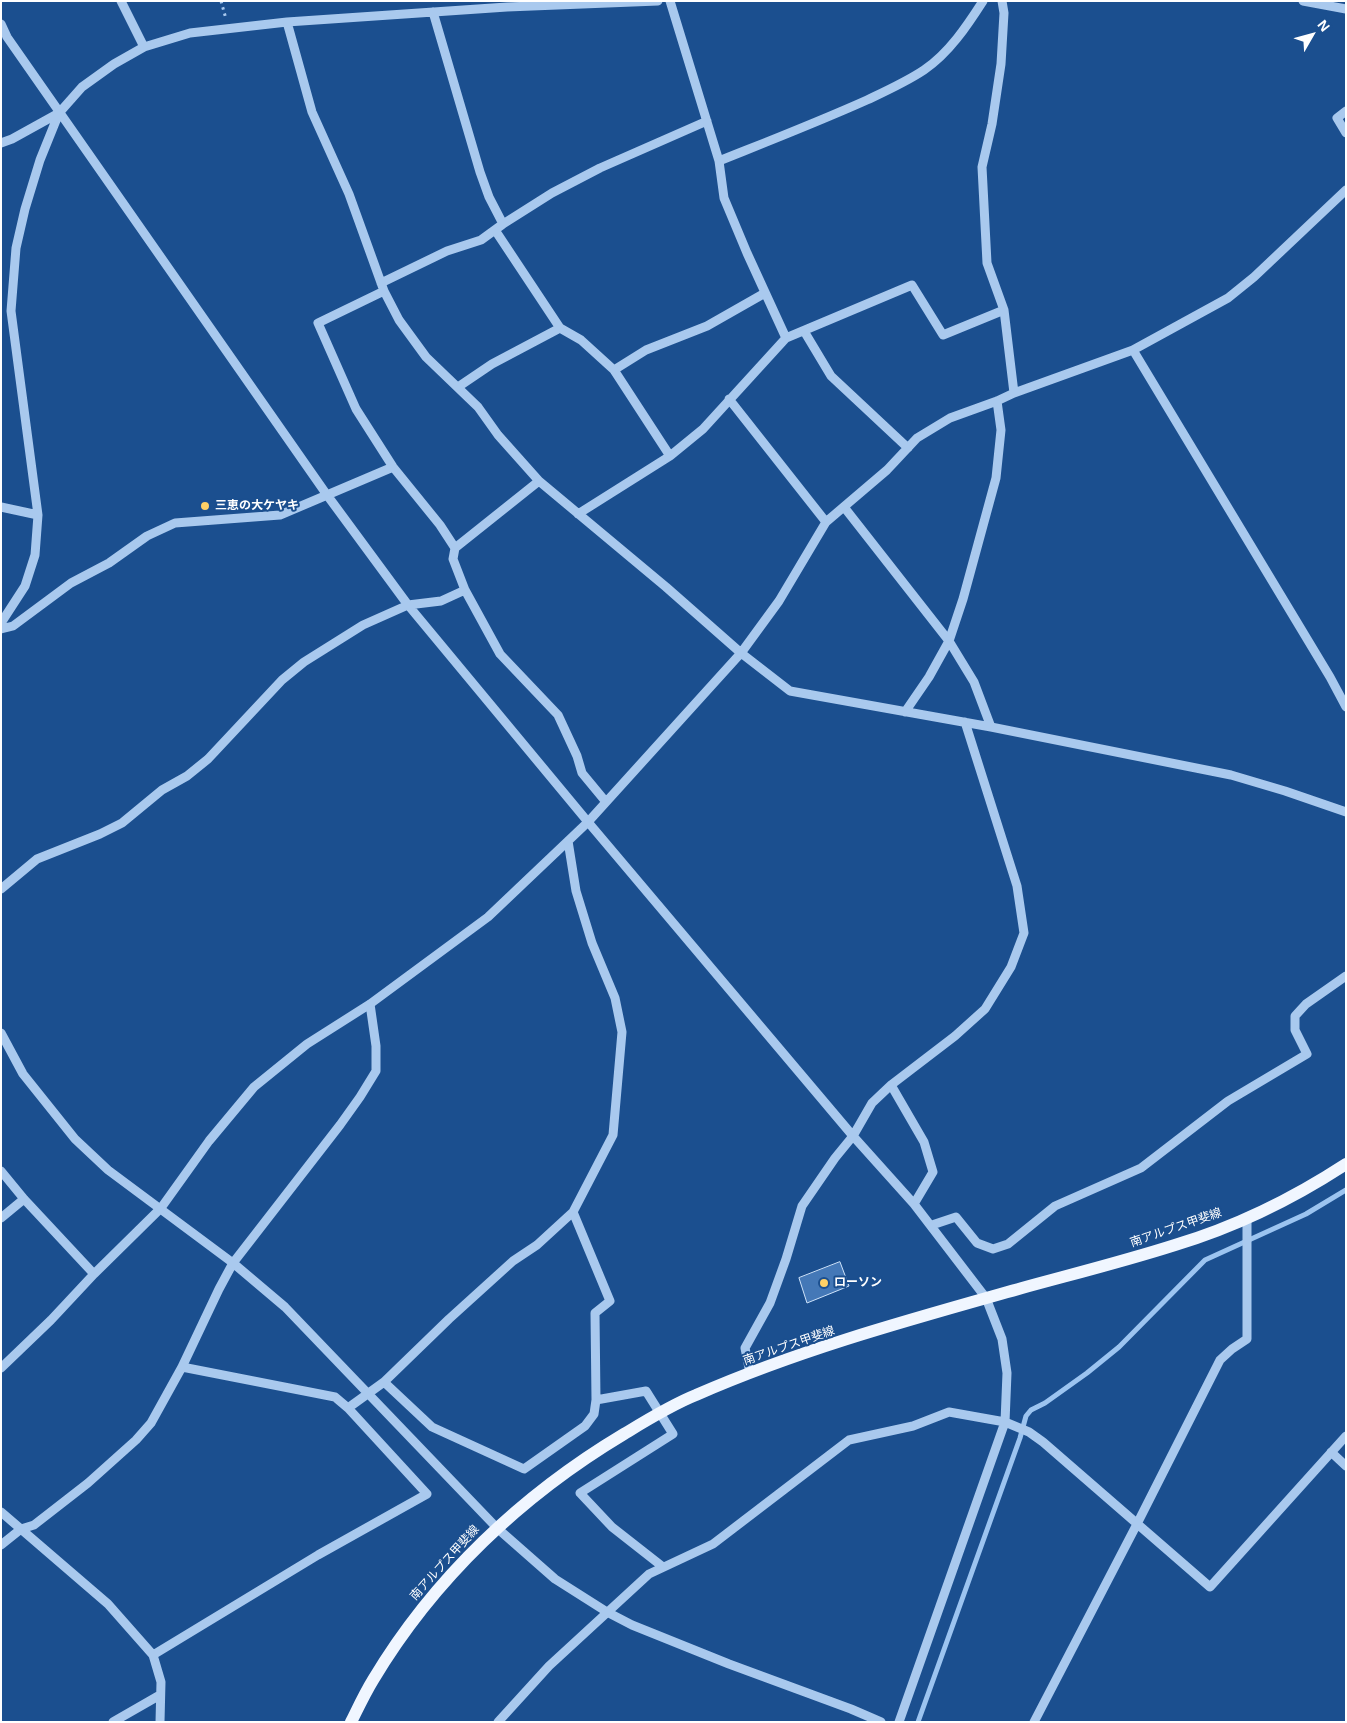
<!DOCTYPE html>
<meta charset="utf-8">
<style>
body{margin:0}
#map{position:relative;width:1347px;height:1723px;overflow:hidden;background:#1b4f8f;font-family:Helvetica,sans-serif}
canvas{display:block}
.frame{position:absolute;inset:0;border:2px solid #fff;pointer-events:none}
.north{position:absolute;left:1287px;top:10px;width:50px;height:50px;-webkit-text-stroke:4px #1b4f8f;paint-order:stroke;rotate:52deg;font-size:14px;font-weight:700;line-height:20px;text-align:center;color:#fff}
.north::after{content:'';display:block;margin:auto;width:18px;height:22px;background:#fff;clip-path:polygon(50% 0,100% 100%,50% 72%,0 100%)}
</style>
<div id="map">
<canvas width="1347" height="1723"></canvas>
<div class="frame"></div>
<div class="north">N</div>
</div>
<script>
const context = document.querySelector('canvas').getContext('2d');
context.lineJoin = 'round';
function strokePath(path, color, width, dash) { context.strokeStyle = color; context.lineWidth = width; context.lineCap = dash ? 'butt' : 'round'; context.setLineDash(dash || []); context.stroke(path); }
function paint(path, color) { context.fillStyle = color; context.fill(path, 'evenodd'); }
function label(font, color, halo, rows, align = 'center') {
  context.font = font + ' Helvetica,"Noto Sans JP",sans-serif'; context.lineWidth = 4; context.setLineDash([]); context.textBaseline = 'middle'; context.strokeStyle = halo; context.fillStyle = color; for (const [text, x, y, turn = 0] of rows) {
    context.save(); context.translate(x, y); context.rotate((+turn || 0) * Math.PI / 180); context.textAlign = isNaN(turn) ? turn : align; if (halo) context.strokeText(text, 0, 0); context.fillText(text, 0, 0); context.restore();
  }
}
const stream = new Path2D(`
 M 918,1722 L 1020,1438 L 1026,1416 L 1031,1410 L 1045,1403 L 1087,1373 L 1119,1347 L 1205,1260 L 1306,1214 L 1346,1190`);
const building = new Path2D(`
 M 840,1262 L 849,1286 L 807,1303 L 799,1278 Z`);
const path = new Path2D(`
 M 221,1 L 226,19`);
const minor = new Path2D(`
 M 121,1 L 144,47
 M 670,1 L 719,161 L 724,198 L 747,253 L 786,338
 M 1002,1 L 1004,13 L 1001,64 L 992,124 L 982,167 L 987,263 L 1004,310 L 1014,393
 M 1303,1 L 1346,9
 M 433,12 L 480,172 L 489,197 L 503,224
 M 287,22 L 312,112 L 349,194 L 384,291 L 399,320 L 426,357 L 478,407 L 498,435 L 539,481 L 666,587 L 741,653 L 790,691 L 991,727 L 1231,775 L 1285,791 L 1346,812
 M 1,24 L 7,37 L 327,495 L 408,605 L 588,822 L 853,1136 L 914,1204 L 986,1298 L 1002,1339 L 1007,1373 L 1005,1422 L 899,1722
 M 1346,111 L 1337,118 L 1346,133
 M 1,143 L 12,139 L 59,113
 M 719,161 C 769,141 818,122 867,100 C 886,91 906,82 924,70 C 949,53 967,26 983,1
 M 495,230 L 560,328 L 581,340 L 614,370 L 670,456
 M 381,283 L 447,251 L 481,240 L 503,224 L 552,193 L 600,168 L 707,121
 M 384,291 L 318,323 L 356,409 L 393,467 L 440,525 L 455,548
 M 804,331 L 831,376 L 908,448
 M 1133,350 L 1330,677 L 1346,707
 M 614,370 L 646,350 L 707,326 L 765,293
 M 458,387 L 492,364 L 560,328
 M 729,399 L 826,522
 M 1,507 L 38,515
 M 844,507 L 949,641 L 974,682 L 991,727
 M 578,514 L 670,456 L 703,429 L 786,338 L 912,285 L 943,335 L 1004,310
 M 465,590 L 500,654 L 558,715 L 577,756 L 582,773 L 606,802
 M 1,623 L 25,586 L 35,555 L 38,515 L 11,311 L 16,248 L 25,209 L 40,160 L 59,113 L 82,87 L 114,64 L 144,47 L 190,33 L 287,22 L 507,7 L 658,1
 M 1,629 L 13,626 L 71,583 L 109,563 L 147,536 L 175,523 L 280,515 L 393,467
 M 905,712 L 929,677 L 949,641 L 963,599 L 996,478 L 1001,430 L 997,401
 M 568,841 L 576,891 L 592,943 L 615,998 L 622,1032 L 613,1135 L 573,1212 L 610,1301 L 595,1313 L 596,1400 L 646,1391 L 673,1434 L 580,1493 L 612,1527 L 663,1567
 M 1,889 L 37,859 L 100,834 L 122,823 L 162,790 L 187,776 L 208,759 L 282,680 L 304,662 L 363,625 L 408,605 L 441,601 L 465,590 L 453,559 L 455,548 L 539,481
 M 1,1033 L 23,1074 L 75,1139 L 108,1170 L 233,1263 L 285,1307 L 497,1528 L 555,1579 L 607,1612 L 632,1625 L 729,1664 L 851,1709 L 881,1722
 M 891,1085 L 924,1142 L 933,1172 L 914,1204
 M 1,1171 L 24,1199 L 94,1274
 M 1,1218 L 24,1199
 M 932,1225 L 956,1217 L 977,1243 L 993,1249 L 1008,1244 L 1055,1206 L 1141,1168 L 1228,1101 L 1307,1054 L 1295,1030 L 1295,1016 L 1306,1004 L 1346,976
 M 1,1368 L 51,1320 L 94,1274 L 161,1208 L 209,1141 L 254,1087 L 307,1044 L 370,1004 L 488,917 L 588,822 L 741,653 L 779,601 L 826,522 L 887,470 L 917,438 L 950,418 L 997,401 L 1014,393 L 1133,350 L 1228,298 L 1254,277 L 1346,190
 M 750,1373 L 745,1348 L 770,1303 L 786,1259 L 802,1206 L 835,1158 L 853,1136 L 872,1103 L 891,1085 L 955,1036 L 985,1009 L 1011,967 L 1024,933 L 1017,886 L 965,722
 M 384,1382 L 449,1319 L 513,1261 L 537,1245 L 573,1212
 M 348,1408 L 384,1382 L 432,1427 L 524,1469 L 585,1426 L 594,1414 L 596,1400
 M 1331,1452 L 1346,1466
 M 1,1512 L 108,1604 L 153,1655 L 161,1682 L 160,1722
 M 1,1545 L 21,1529 L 34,1525 L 88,1483 L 136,1440 L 151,1423 L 182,1367 L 219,1289 L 233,1263 L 340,1125 L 360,1097 L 376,1071 L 376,1046 L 370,1004
 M 153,1655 L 318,1555 L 427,1494 L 348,1408 L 335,1397 L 182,1367
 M 113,1722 L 160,1695
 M 498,1722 L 549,1666 L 649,1574 L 713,1544 L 849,1440 L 913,1426 L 949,1412 L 1005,1422 L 1029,1432 L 1043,1442 L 1210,1587 L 1346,1436
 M 1034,1722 L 1137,1524 L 1220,1360 L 1232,1349 L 1247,1339 L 1247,1218`);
const major = new Path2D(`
 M 351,1722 C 358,1708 365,1693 373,1680 C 434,1578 522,1495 624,1434 C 647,1420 671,1405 696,1395 C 801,1349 912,1319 1022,1288 C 1073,1274 1125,1261 1175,1245 C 1235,1227 1294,1198 1346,1164`);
const markers = [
 [205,506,5,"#ffd166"],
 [824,1283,5,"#ffd166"]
];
const poiNames = [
 ["三恵の大ケヤキ",215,506],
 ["ローソン",834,1283]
];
const streetNames = [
 ["南アルプス甲斐線",1176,1228,-19],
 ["南アルプス甲斐線",789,1346,-19],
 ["南アルプス甲斐線",445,1563,-48]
];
strokePath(stream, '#9cc4f0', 5);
paint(building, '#4478b7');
strokePath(building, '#cfe3fa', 1);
strokePath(path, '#a9c9ee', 3, [2.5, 4]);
strokePath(minor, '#a9c9ee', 9);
strokePath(major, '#f0f6ff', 12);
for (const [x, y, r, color] of markers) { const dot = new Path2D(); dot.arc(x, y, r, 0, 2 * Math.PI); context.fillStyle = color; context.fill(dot); strokePath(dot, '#1b4f8f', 2); }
label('bold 12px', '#fff', '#1b4f8f', poiNames, 'left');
label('12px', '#fff', '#1b4f8f', streetNames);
</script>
